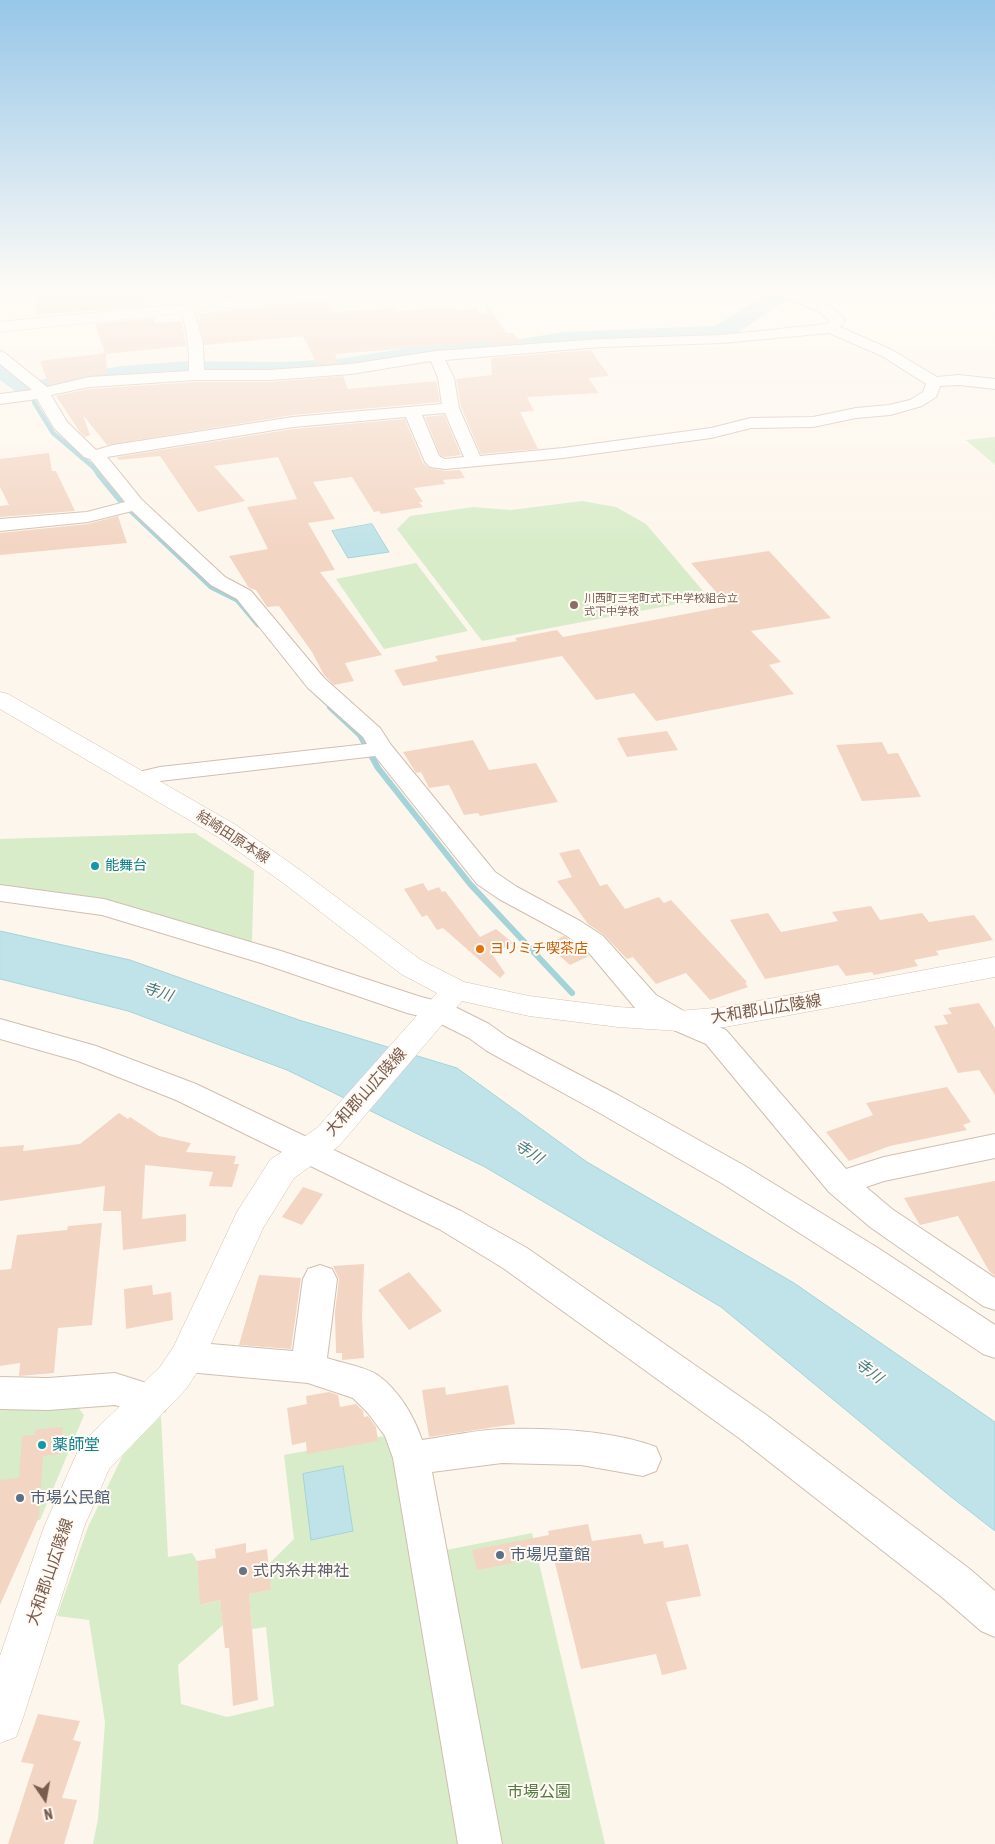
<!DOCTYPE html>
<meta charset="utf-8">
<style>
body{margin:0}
#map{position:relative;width:995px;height:1844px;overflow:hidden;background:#fdf6ec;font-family:"Asap Condensed",sans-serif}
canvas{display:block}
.north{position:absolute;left:20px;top:1774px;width:50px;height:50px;-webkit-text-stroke:4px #fffaf3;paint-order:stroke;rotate:168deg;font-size:14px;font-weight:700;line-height:20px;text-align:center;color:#7a5c4d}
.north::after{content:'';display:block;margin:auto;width:18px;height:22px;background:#7a5c4d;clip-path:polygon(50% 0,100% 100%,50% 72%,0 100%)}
</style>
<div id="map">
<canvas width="995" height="1844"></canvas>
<div class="north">N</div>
</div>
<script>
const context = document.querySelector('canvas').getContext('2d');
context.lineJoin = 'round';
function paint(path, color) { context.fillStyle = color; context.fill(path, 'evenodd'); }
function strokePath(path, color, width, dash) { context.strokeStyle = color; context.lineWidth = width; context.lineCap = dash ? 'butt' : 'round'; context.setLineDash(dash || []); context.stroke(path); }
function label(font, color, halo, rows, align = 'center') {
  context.font = font + ' "Asap Condensed","Noto Sans JP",sans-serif'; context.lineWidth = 4; context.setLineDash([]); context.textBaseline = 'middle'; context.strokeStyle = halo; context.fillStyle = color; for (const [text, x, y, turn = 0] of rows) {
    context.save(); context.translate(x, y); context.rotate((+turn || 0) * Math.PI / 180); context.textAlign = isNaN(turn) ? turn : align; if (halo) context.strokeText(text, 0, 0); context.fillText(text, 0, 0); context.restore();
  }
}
const green = new Path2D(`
 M 995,437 L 995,465 L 966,440 Z
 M 582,501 L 616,507 L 646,524 L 709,598 L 482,641 L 397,529 L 410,516 L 473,507 L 511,510 Z
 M 416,563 L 468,631 L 384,649 L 336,579 Z
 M 195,833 L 254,871 L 252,942 L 100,899 L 0,886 L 0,839 Z
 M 69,1397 L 84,1415 L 40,1520 L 0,1525 L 0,1401 Z
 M 161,1416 L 168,1557 L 192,1553 L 197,1561 L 201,1605 L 220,1600 L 223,1625 L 178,1665 L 181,1704 L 227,1717 L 274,1706 L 266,1627 L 252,1629 L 249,1594 L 271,1590 L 268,1565 L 294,1539 L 284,1455 L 389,1435 L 463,1844 L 93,1844 L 98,1819 L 105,1722 L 89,1620 L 57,1616 L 88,1527 L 123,1455 Z
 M 532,1533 L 605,1844 L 495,1844 L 441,1551 Z`);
const water = new Path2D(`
 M 372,524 L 389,552 L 348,558 L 332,531 Z
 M 0,931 L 130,960 L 299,1020 L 457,1068 L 587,1162 L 794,1283 L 995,1422 L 995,1531 L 950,1496 L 721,1307 L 485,1167 L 287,1070 L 128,1011 L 0,979 Z
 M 343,1466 L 353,1531 L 311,1540 L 303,1474 Z`);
const streamFar2 = new Path2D(`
 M 34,402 L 53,433 L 93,467 L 99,475`);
const streamFar1 = new Path2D(`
 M 98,474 L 121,502 L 211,587 L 237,600 L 258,625
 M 317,694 L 332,708`);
const stream = new Path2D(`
 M 330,707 L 360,735 L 378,768 L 470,884 L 572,993`);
const river = new Path2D(`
 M 773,290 L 801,290 L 798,295 L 780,304 L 734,335 L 717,340 L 564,346 L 520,353 L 427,359 L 338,373 L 281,376 L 189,375 L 121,382 L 28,397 L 19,394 L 0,380 L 0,361 L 9,363 L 33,381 L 121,366 L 189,361 L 281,362 L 338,359 L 427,345 L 520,339 L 564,332 L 715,326 Z`);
const building = new Path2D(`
 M 55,290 L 56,292 L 63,291 L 64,295 L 140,290 L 148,306 L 35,315 L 38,291 Z
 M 225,293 L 226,296 L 279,293 L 187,302 L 183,297 Z
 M 326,300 L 333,312 L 395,308 L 396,311 L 456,306 L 458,310 L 477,308 L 480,314 L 486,313 L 487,316 L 486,303 L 506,333 L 513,333 L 522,343 L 490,345 L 489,342 L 335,354 L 338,363 L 317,365 L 303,336 L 205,345 L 198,320 L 201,319 L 197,314 Z
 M 153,318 L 155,323 L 182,321 L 186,346 L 106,354 L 107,374 L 89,375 L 49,385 L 40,361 L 105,353 L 95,324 Z
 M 591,350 L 609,376 L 588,378 L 599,393 L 527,397 L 534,411 L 520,412 L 538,449 L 481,454 L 461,407 L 456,379 L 492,375 L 491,358 Z
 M 343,376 L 348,389 L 436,381 L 440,402 L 293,415 L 107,445 L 83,415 L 90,435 L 85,437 L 80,432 L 56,396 L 89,389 L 196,382 L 270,382 Z
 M 444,415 L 461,455 L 445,457 L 440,455 L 425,417 Z
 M 405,419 L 423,463 L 429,468 L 445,471 L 460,470 L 465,478 L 443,480 L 445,484 L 414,488 L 423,502 L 419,502 L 423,507 L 381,514 L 379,511 L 374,512 L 352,477 L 313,482 L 335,519 L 308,523 L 335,570 L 320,572 L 382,655 L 345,663 L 354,681 L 334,685 L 324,675 L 312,652 L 279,606 L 267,607 L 256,590 L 249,588 L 229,556 L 268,549 L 247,507 L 297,499 L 278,457 L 214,466 L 245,501 L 198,512 L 160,456 L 119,460 L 117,457 L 293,429 Z
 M 49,453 L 52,471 L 56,471 L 75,511 L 0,517 L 0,506 L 9,505 L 0,487 L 0,459 Z
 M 118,516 L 127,543 L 0,555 L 0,533 L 88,524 Z
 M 769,551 L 831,618 L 751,631 L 781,662 L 769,665 L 794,694 L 656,721 L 634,693 L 596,700 L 562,656 L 403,686 L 394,670 L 438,661 L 435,656 L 517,641 L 515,638 L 557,630 L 563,637 L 728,606 L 691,563 Z
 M 667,731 L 678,750 L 627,757 L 617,738 Z
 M 473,740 L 489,770 L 536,763 L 558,802 L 480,816 L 478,813 L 464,815 L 449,785 L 429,788 L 421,772 L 416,773 L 403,752 Z
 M 882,742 L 888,754 L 898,753 L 921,797 L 862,801 L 836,745 Z
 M 579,849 L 600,886 L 607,884 L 625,909 L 659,897 L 664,903 L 671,900 L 747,982 L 745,983 L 748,987 L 710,1000 L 686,973 L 656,984 L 633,957 L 627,959 L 604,935 L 588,924 L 557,881 L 572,877 L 559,853 Z
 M 423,883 L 428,891 L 439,887 L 442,892 L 445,891 L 480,937 L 496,929 L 513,943 L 492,954 L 505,973 L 500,978 L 443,928 L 437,930 L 427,915 L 422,917 L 404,889 Z
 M 871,906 L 880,920 L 922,913 L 929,922 L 974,915 L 993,940 L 936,951 L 939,955 L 914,960 L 918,966 L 874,975 L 872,972 L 846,976 L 838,965 L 765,979 L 730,920 L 768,913 L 781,932 L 838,921 L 832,912 Z
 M 564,936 L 584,949 L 589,956 L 570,965 L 547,945 Z
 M 979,1003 L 995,1028 L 995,1095 L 979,1070 L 958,1073 L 934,1026 L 948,1024 L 943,1015 L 952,1014 L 948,1008 Z
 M 947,1087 L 971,1122 L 963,1125 L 967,1130 L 890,1146 L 849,1161 L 826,1132 L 873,1115 L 866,1103 Z
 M 119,1113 L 128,1119 L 130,1117 L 159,1136 L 191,1143 L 186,1152 L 236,1156 L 234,1164 L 239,1164 L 232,1187 L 209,1186 L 213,1172 L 145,1165 L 142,1219 L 186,1214 L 186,1241 L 123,1250 L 121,1211 L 103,1211 L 105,1186 L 0,1201 L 0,1147 L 24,1145 L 23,1151 L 80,1144 Z
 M 995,1181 L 995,1276 L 989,1271 L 958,1216 L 920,1225 L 904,1198 Z
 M 303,1187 L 323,1194 L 302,1225 L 282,1217 Z
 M 102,1223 L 92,1325 L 58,1328 L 54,1373 L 19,1376 L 20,1363 L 0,1366 L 0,1270 L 11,1269 L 17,1235 L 67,1230 L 68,1226 Z
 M 364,1264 L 362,1317 L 364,1358 L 342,1360 L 342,1353 L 336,1353 L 335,1312 L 339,1279 L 333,1266 Z
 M 409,1272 L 442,1311 L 409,1330 L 378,1290 Z
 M 259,1275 L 301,1278 L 291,1349 L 239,1345 Z
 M 152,1285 L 153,1295 L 171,1292 L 173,1320 L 126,1329 L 124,1289 Z
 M 508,1385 L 515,1424 L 429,1437 L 422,1390 L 445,1387 L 446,1395 Z
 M 329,1392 L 338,1395 L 340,1407 L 356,1404 L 363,1411 L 364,1417 L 368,1416 L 376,1427 L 378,1441 L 307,1454 L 306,1442 L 292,1445 L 287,1408 L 307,1404 L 306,1396 Z
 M 63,1427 L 61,1454 L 43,1456 L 39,1517 L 0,1605 L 0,1480 L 19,1478 L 22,1436 L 35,1435 L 35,1430 Z
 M 588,1524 L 592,1541 L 641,1534 L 644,1544 L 663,1541 L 664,1548 L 688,1544 L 701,1596 L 666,1602 L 687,1669 L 662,1675 L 656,1654 L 581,1669 L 553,1555 L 477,1570 L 472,1550 L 549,1535 L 548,1531 Z
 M 246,1543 L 246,1553 L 267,1549 L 271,1590 L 249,1594 L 258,1700 L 233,1706 L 229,1648 L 225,1648 L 220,1600 L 200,1605 L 197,1561 L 216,1558 L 215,1549 Z
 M 38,1714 L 80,1721 L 73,1740 L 81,1742 L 62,1798 L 77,1800 L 64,1844 L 8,1844 L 34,1764 L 21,1762 Z`);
const street = new Path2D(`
 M 773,290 C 794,287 832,302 845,320 L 840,327 L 892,350 L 937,377 L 959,375 L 995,379 L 995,389 L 959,385 L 940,386 L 936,397 L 922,406 L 890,415 L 856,418 L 813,427 L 751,428 L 711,438 L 563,458 L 445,469 L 430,467 L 425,462 L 406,417 L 293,427 L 107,457 L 142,500 L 225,577 L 251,591 L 324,678 L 380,728 L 391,745 L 495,872 L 517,887 L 580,921 L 603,936 L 656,995 L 689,1014 L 726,1030 L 846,1169 L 884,1157 L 995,1134 L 995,1158 L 884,1181 L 866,1187 L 892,1209 L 995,1278 L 995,1310 L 983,1306 L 870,1227 L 829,1192 L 706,1044 L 669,1028 L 636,1009 L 585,948 L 562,933 L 499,899 L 477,884 L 375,756 L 160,781 L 138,786 L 130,784 L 126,779 L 130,774 L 160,767 L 367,744 L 363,737 L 308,688 L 237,599 L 211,585 L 132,511 L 88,522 L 0,531 L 0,519 L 87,512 L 125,502 L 90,459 L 84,457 L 54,428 L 37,399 L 0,404 L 0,394 L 32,390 L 0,364 L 0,351 L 5,353 L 47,387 L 89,377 L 189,371 C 190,360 187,323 181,314 C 179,312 177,311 175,309 L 177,306 C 183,304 190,305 194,311 L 203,343 L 204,370 L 270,370 L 351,364 L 436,351 L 600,339 L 722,335 L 827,324 L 830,321 L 818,311 L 775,293 ZM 829,333 L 882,356 L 926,384 L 923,392 L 910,400 L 889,405 L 856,408 L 813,417 L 751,418 L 711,428 L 563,448 L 480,456 L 459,408 L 454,378 L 445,360 L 600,347 L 722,343 ZM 431,361 L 438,378 L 442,404 L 293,417 L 113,445 L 96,450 L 67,422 L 51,395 L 89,387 L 196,380 L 270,380 L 351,374 ZM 445,413 L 464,457 L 445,459 L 439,456 L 422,415 Z
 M 0,885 L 104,899 L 281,951 L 421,997 L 449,1004 L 489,1024 L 507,1037 L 618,1095 L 745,1166 L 878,1248 L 995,1325 L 995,1358 L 983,1354 L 854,1268 L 723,1184 L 596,1111 L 487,1051 L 469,1038 L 431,1019 L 407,1013 L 261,963 L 102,915 L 0,901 Z
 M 0,1019 L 96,1046 L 196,1084 L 461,1211 L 527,1248 L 765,1414 L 971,1570 L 995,1591 L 995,1637 L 981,1631 L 943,1598 L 739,1438 L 503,1268 L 439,1229 L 176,1100 L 78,1061 L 0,1039 Z
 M 320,1265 L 332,1269 L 337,1279 L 327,1358 C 341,1363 367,1367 379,1376 C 399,1391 414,1416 422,1440 C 449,1436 476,1430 503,1429 C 551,1428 611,1430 656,1447 L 661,1459 L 656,1471 L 643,1476 L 581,1465 L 502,1463 L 432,1472 L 502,1844 L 458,1844 L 393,1458 L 385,1436 L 368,1413 L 353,1398 L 308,1383 L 187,1372 L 175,1368 L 170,1357 L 175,1346 L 187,1342 L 293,1351 L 303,1279 L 308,1269 Z
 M 115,1373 L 165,1389 L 170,1400 L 165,1411 L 152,1416 L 115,1405 L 48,1410 L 0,1409 L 0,1377 L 48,1378 Z`);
const secondary = new Path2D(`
 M 329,290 L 374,290 L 372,293 L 367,294 L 0,332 L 0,322 Z
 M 0,692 L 8,694 L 236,825 L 300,870 L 421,960 L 464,982 L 529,996 L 618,1007 L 679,1011 L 725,1007 L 995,957 L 995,977 L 725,1027 L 679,1031 L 618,1027 L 529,1016 L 462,1001 L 339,1146 L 294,1178 L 263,1228 L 200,1368 L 186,1389 L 109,1469 L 84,1527 L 22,1721 L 16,1737 L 0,1743 L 0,1656 L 44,1527 L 81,1444 L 160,1367 L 174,1346 L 237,1212 L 270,1160 L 317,1128 L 437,993 L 401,974 L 282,882 L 218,837 L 0,709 Z`);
const markers = [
 [574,605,5,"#8d6e63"],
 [95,866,5,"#0f9aa8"],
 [480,949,5,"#e8710a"],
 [42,1445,5,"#0f9aa8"],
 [20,1498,5,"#5c6f8a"],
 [500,1555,5,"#5c6f8a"],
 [243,1571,5,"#6b7280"]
];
const farEducationnames = [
 ["川西町三宅町式下中学校組合立",584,599],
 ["式下中学校",584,612]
];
const streetNames = [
 ["結崎田原本線",233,837,33]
];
const cultureNames = [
 ["能舞台",105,866]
];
const foodNames = [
 ["ヨリミチ喫茶店",490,949]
];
const waterNames = [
 ["寺川",158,992,18],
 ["寺川",529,1152,33],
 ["寺川",869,1371,37]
];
const nearStreetnames = [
 ["大和郡山広陵線",766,1009,-9],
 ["大和郡山広陵線",366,1092,-48],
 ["大和郡山広陵線",50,1572,-71]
];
const nearCulturenames = [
 ["薬師堂",52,1445]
];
const nearServicenames = [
 ["市場公民館",30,1498],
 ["市場児童館",510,1555]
];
const nearWorshipnames = [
 ["式内糸井神社",253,1571]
];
const nearParknames = [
 ["市場公園",539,1792]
];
paint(green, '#d8ecc9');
paint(water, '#bfe3e8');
strokePath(water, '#a5d3da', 1);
strokePath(streamFar2, '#a5d3da', 4.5);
strokePath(streamFar1, '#a5d3da', 5);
strokePath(stream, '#a5d3da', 6);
paint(river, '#bfe3e8');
paint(building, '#f3d5c3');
strokePath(street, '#d1beb0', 2);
strokePath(secondary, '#d6c0b0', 1);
paint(street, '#fff');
paint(secondary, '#fff');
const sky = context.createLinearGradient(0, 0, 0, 548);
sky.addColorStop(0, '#97c7e8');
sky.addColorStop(0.53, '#fefbf6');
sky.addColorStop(1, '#fefbf600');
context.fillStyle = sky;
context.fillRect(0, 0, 995, 548);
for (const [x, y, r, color] of markers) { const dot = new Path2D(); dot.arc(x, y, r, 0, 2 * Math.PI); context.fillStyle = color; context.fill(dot); strokePath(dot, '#fffaf3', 2); }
label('11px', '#785e54', '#fffaf3', farEducationnames, 'left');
label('14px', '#7a5c4d', '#fffaf3', streetNames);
label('14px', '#0d838f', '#fffaf3', cultureNames, 'left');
label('14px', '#c56008', '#fffaf3', foodNames, 'left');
label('italic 15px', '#437c86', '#fffaf3', waterNames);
label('16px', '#7a5c4d', '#fffaf3', nearStreetnames);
label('16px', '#0d838f', '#fffaf3', nearCulturenames, 'left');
label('16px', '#4e5e75', '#fffaf3', nearServicenames, 'left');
label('16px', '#5b616d', '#fffaf3', nearWorshipnames, 'left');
label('16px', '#537a41', '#fffaf3', nearParknames);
</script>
